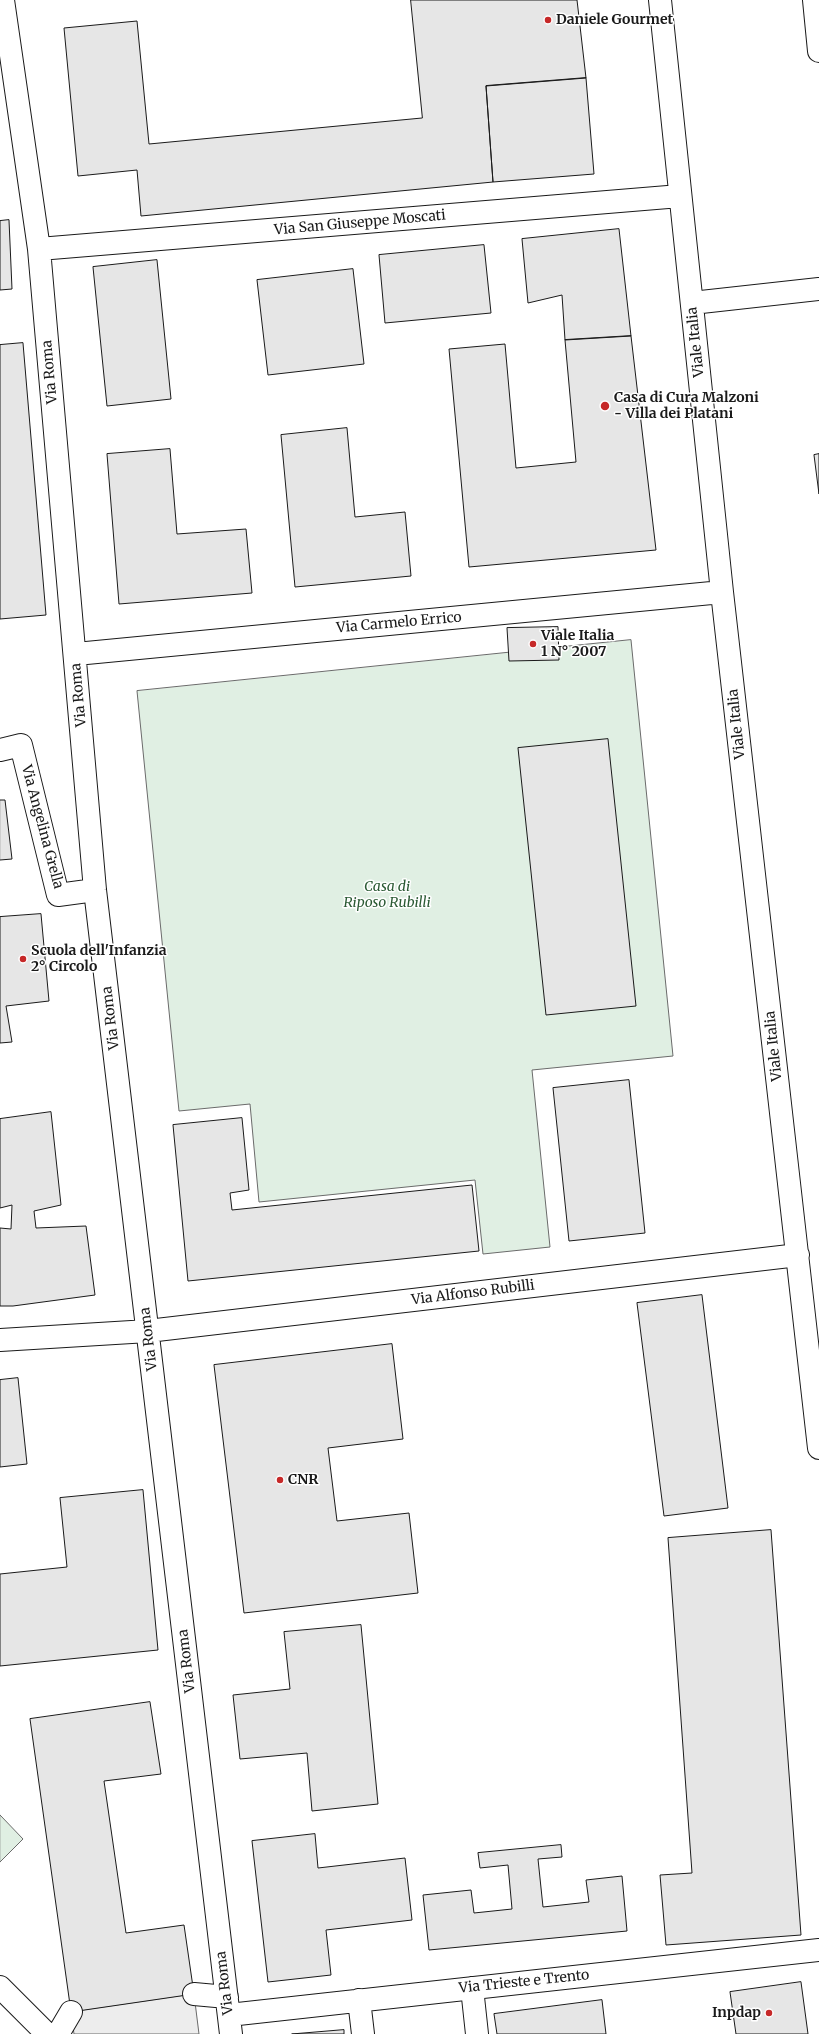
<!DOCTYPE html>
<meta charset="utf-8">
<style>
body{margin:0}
canvas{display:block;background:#fff}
</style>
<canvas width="819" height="2034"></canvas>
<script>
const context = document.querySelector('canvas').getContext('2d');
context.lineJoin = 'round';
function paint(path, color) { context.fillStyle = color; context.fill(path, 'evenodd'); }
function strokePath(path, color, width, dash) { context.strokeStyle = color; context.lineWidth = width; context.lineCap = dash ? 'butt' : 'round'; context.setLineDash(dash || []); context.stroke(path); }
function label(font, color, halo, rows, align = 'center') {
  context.font = font + ' Merriweather,serif'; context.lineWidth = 3; context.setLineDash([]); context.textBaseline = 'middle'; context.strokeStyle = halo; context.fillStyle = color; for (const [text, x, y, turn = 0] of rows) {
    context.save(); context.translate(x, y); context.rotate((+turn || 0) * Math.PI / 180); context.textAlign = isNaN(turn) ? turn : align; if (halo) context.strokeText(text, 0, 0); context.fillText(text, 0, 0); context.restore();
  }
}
const green = new Path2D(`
 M 631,640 L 673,1056 L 532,1070 L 550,1247 L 483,1254 L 475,1180 L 259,1202 L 250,1104 L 179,1111 L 137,691 Z
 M 0,1815 L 23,1839 L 0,1862 Z`);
const parking = new Path2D(`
 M 194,1994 L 199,2034 L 74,2034 L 71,2012 Z`);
const building = new Path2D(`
 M 411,0 L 577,0 L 586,78 L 486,86 L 493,182 L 141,216 L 137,170 L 78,176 L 64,28 L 137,21 L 149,144 L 422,118 Z
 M 586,78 L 594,174 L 493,182 L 486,86 Z
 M 9,220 L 12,289 L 0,290 L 0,221 Z
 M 619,229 L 631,336 L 565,340 L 562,295 L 528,303 L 522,239 Z
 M 484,245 L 491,313 L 385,323 L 379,255 Z
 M 157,260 L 171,399 L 107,406 L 93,267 Z
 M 353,269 L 364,364 L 268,375 L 257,280 Z
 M 631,336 L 656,550 L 469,567 L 449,349 L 505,344 L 516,468 L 576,462 L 565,340 Z
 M 23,343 L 46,615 L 0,619 L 0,345 Z
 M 347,428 L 355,517 L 405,512 L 411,576 L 295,587 L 281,435 Z
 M 170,449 L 177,534 L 246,529 L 252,593 L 119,604 L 107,454 Z
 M 819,454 L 819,494 L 814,455 Z
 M 558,627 L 559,660 L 509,661 L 507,628 Z
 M 608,739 L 636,1006 L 546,1015 L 518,748 Z
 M 0,800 L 5,800 L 12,859 L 0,860 Z
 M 41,914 L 49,1001 L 6,1006 L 12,1042 L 0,1043 L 0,917 Z
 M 629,1080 L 645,1233 L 569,1241 L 553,1088 Z
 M 51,1112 L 61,1205 L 34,1211 L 36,1228 L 86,1226 L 95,1295 L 13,1306 L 0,1306 L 0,1228 L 11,1229 L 12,1205 L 0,1208 L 0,1119 Z
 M 242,1118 L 249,1190 L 230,1193 L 232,1210 L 472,1185 L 479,1251 L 188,1281 L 173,1125 Z
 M 702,1295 L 728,1508 L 664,1516 L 637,1303 Z
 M 392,1344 L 403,1439 L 328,1448 L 337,1521 L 409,1513 L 418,1593 L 244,1613 L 214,1365 Z
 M 18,1378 L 27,1464 L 0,1467 L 0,1380 Z
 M 143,1490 L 158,1650 L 0,1666 L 0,1574 L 67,1567 L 60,1498 Z
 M 771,1530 L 801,1935 L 666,1945 L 660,1875 L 692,1873 L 668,1538 Z
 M 361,1625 L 378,1804 L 312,1811 L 307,1753 L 240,1759 L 233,1695 L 290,1689 L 284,1632 Z
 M 150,1702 L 161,1774 L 104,1781 L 126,1933 L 184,1925 L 194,1994 L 71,2012 L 30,1719 Z
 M 315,1834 L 318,1868 L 405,1858 L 412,1920 L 326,1930 L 331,1975 L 268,1982 L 252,1841 Z
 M 561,1845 L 562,1857 L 538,1859 L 543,1907 L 589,1902 L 586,1880 L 622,1876 L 627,1931 L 429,1950 L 423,1895 L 471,1890 L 474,1913 L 512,1909 L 508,1865 L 480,1868 L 478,1853 Z
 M 801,1982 L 808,2034 L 736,2034 L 730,1992 Z
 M 602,2000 L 606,2034 L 497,2034 L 494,2014 Z
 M 344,2030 L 344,2034 L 292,2034 Z`);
const minor = new Path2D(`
 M 3,0 L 39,249 L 95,890 L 231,2034
 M 660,0 L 722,592 L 819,1448
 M 814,0 L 819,51
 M 39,249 L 680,196
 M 692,303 L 819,289
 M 76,654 L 722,592
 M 0,750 L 21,745 L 58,895 L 95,890
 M 0,1340 L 148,1331 L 798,1255
 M 0,1987 L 47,2034
 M 472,1988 L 477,2034
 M 194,1994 L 227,1997
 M 359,2000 L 363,2034
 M 229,2015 L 819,1950
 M 58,2034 L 71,2012`);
const markers = [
 [548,20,4,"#c62828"],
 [605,406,5,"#c62828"],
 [533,644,4,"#c62828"],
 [23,959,4,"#c62828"],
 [280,1480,4,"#c62828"],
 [769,2013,4,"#c62828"]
];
const poiNames = [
 ["Daniele Gourmet",556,20],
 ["Casa di Cura Malzoni",614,398],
 ["- Villa dei Platani",614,414],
 ["Viale Italia",541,636],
 ["1 N° 2007",541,652],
 ["Scuola dell'Infanzia",31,951],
 ["2° Circolo",31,967],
 ["CNR",288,1480],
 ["Inpdap",761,2013,"right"]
];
const streetNames = [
 ["Via San Giuseppe Moscati",360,223,-5],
 ["Viale Italia",696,342,-96],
 ["Via Roma",50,372,-95],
 ["Via Carmelo Errico",399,623,-5],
 ["Via Roma",79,695,-95],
 ["Viale Italia",737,724,-96],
 ["Via Angelina Grella",42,827,75],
 ["Via Roma",111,1018,-97],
 ["Viale Italia",774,1046,-96],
 ["Via Alfonso Rubilli",473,1293,-7],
 ["Via Roma",149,1339,-97],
 ["Via Roma",187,1661,-97],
 ["Via Trieste e Trento",524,1982,-6],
 ["Via Roma",225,1983,-97]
];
const parkNames = [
 ["Casa di",387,887],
 ["Riposo Rubilli",387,903]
];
paint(green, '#e0efe3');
strokePath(green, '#6a6a6a', 1);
paint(parking, '#ededed');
strokePath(parking, '#6a6a6a', 1);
paint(building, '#e6e6e6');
strokePath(building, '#1a1a1a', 1);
strokePath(minor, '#1a1a1a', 24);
strokePath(minor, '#fff', 22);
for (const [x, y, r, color] of markers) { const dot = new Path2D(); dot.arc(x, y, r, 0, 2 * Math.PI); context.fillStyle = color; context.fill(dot); strokePath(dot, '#fff', 1.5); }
label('bold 14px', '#1a1a1a', '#fff', poiNames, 'left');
label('14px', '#1a1a1a', '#fff', streetNames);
label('italic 14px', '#2b5a34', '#fff', parkNames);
</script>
